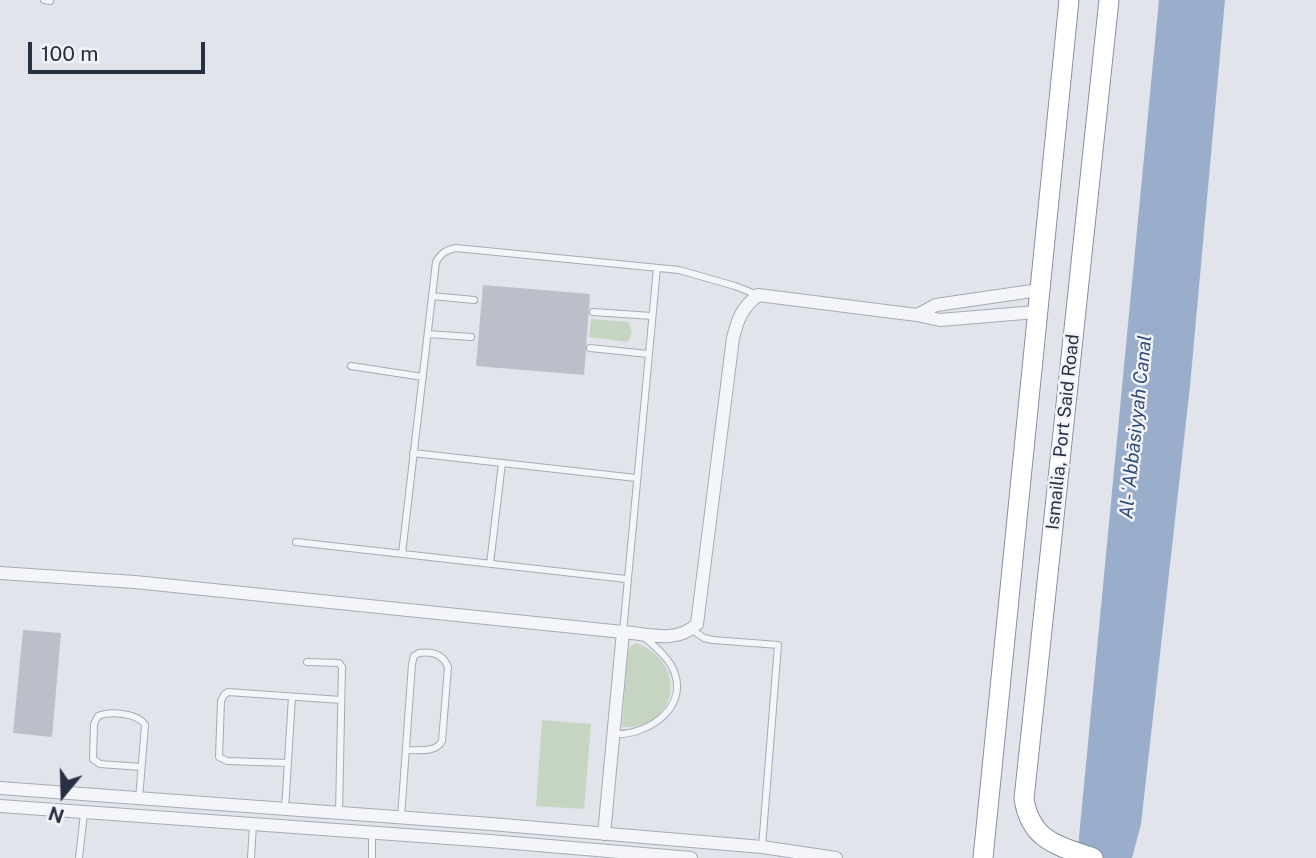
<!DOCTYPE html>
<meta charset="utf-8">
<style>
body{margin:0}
#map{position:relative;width:1316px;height:858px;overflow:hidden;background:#e1e4ea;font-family:"Public Sans",sans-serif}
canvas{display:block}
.north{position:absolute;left:28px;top:760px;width:70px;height:70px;-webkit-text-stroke:5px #f1f3f8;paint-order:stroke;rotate:199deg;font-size:19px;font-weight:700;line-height:28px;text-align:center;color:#283043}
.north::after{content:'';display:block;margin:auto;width:24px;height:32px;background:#283043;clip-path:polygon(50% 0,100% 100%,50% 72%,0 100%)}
.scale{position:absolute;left:28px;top:42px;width:177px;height:32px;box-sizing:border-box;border:4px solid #283043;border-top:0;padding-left:9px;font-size:21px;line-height:24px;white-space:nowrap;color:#283043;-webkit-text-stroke:5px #f1f3f8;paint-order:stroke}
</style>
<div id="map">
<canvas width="1316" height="858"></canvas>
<div class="north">N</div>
<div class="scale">100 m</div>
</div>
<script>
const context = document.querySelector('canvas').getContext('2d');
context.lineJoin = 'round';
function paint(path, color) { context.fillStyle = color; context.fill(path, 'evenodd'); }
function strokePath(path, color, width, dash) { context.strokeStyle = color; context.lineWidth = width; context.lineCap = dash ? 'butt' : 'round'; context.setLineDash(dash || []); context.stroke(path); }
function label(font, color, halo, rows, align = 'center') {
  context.font = font + ' "Public Sans",sans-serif'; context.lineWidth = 5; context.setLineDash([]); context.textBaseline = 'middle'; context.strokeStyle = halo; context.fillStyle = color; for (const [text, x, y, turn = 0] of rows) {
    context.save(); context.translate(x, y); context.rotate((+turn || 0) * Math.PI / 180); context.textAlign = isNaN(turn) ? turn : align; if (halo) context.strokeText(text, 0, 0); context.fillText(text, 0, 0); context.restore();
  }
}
const green = new Path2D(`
 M 591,319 L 629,322 L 632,333 L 628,342 L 589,337 Z
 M 635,643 C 691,662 677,731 622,727 L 628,649 Z
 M 542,720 L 591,724 L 584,809 L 536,806 Z`);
const water = new Path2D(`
 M 1159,0 L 1225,0 L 1190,386 L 1141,824 L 1132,858 L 1077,858 Z`);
const building = new Path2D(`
 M 483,285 L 590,294 L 584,375 L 476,366 Z
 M 23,630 L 61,633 L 52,737 L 13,733 Z`);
const service = new Path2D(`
 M 44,0 L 50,1
 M 432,296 L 474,300
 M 593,312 L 652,316
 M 428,334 L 471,337
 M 590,348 L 648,354
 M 351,366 L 423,377
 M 413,453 L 636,478
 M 296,542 L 626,579
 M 402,554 L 436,262 C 441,253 446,250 456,248 L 679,270 L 735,286 L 758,295
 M 490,564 L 502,463
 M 691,629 L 704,638 L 713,640 L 778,645 L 762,847
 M 623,632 L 657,268
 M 307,662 L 339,663 L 342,667 L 339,813
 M 614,734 C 645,736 687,710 675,674 C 670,658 655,647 643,636
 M 288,763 L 227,761 L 219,757 L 221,701 L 224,695 L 228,692 L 341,700
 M 139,799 L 145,725 C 138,713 110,711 98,716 L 94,724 L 93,759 L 100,764 L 141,767
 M 285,809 L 292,697
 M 401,817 L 412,664 L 414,656 L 419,653 C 432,651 443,654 448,667 L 442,741 C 436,753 418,750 406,750
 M 79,858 L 84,813
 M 251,858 L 253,824
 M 372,858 L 372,833`);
const minor = new Path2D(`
 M 917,315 L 936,305 L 1039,290
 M 0,573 L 135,582 L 623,632
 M 0,788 L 491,824 L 762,847 L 836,858
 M 0,806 L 490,841 L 691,858
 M 604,834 L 623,632 C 649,634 676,644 697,624 L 733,338 C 738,318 742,308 758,295 L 917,315 L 940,320 L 1036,312`);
const trunk = new Path2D(`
 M 983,858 L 1069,0
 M 1093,858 C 1057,845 1031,841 1024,799 L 1109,0`);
const streetNames = [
 ["Ismailia, Port Said Road",1063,432,-84]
];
const waterNames = [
 ["Al-ʿAbbāsiyyah Canal",1136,427,-84]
];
paint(green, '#c5d5c2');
paint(water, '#9aaecc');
paint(building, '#bbbfca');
strokePath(service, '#a6aab5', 8);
strokePath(minor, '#a6aab5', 14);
strokePath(trunk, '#8790a2', 21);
strokePath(service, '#f4f5f8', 6);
strokePath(minor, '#f4f5f8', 12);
strokePath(trunk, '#fff', 19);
label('18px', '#283043', '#f1f3f8', streetNames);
label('italic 19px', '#304b79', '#f1f3f8', waterNames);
</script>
